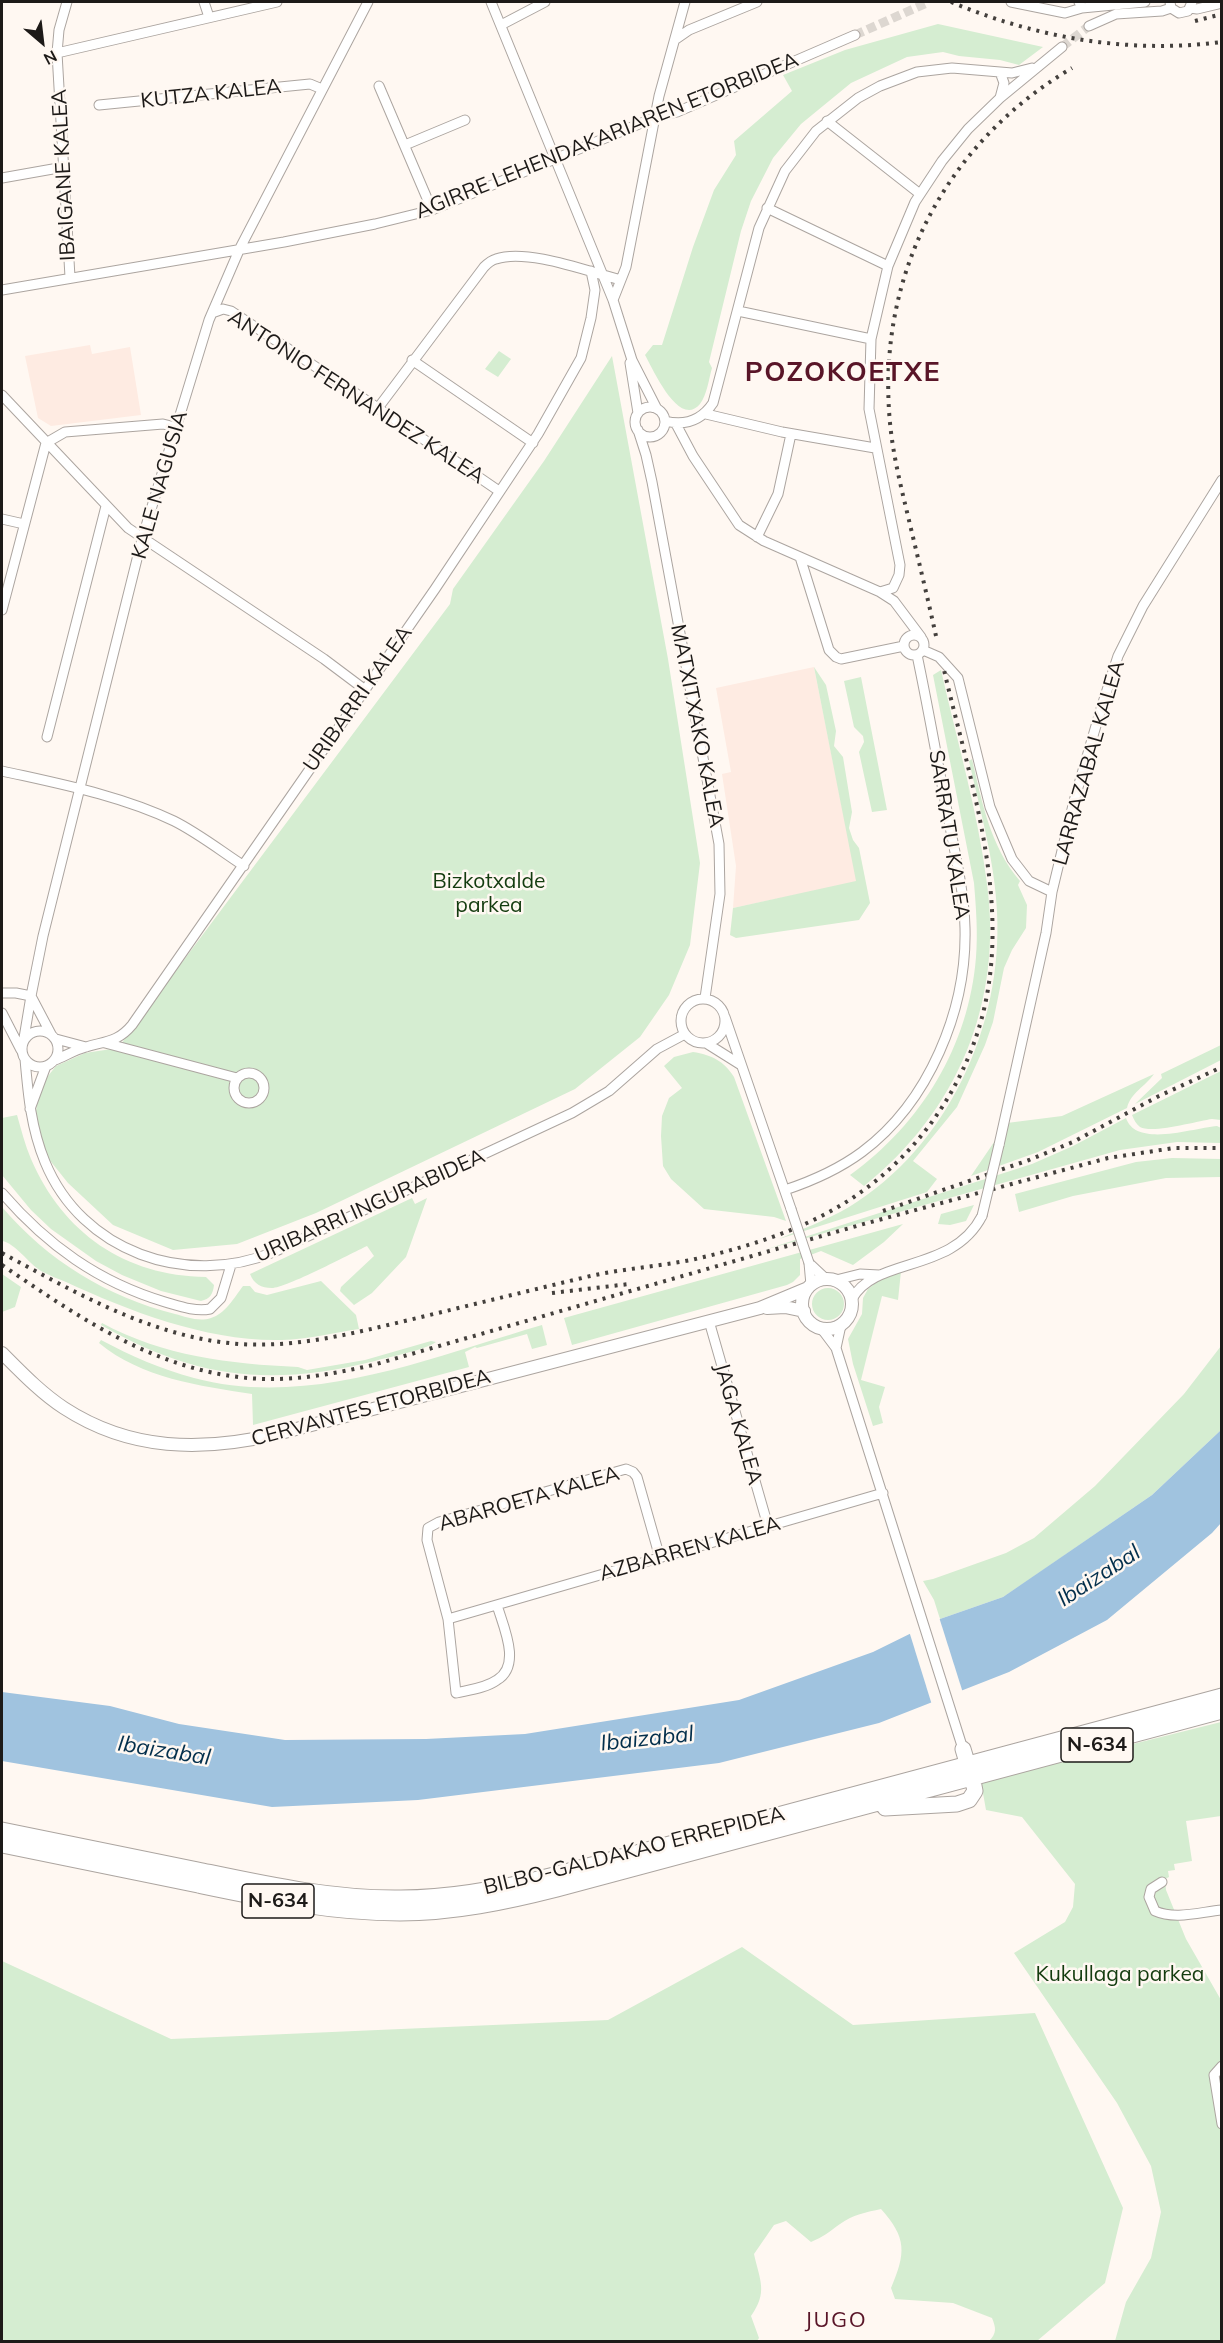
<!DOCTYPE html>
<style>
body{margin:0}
#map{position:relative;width:1223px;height:2343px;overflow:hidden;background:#fff8f2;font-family:Mulish,sans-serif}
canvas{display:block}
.frame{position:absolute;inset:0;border:3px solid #1d1a18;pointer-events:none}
.north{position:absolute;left:12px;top:12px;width:60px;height:60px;-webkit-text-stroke:4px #fff8f2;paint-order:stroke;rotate:152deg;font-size:16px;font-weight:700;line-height:24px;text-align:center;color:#1d1a18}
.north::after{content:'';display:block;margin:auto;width:21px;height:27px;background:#1d1a18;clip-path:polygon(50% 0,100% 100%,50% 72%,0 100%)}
</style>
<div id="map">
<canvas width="1223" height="2343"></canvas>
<div class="frame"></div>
<div class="north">N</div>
</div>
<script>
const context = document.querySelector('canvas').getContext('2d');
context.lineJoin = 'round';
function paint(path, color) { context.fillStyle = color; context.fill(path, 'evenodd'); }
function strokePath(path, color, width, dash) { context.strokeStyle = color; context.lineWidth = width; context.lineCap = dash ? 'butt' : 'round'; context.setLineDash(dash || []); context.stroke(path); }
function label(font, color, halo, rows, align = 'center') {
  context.font = font + ' Mulish,sans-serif'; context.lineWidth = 5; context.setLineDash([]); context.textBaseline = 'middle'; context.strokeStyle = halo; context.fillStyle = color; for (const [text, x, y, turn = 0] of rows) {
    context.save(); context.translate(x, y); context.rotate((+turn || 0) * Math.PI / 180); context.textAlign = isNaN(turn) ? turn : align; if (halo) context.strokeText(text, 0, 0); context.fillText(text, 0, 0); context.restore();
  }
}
const education = new Path2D(`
 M 90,345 L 92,354 L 130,347 L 141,415 L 51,426 L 38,418 L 25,356 Z
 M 814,667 L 857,882 L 733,908 L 736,866 L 722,774 L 731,772 L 716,688 Z`);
const green = new Path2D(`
 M 938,24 L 1043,47 L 1019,65 L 1000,60 L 959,56 L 943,52 L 907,57 L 851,83 L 801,124 L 773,158 L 751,201 L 741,231 L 709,362 L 712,368 C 709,378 707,395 700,404 C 679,429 653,369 645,355 L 653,345 L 662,345 L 693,247 L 714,190 L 736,155 L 734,141 L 792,91 L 783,75 L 845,50 Z
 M 499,351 L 511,359 L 498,377 L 485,369 Z
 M 612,356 L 668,659 L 700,863 L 690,945 L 669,995 L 640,1037 L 575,1089 L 316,1213 L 237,1244 L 173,1250 L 113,1225 L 68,1183 L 48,1158 L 35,1117 L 40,1086 L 56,1066 L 85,1053 L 118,1048 L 450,604 L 453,589 L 544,461 Z
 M 814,667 L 826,685 L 836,731 L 834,746 L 843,757 L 852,812 L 849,828 L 853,840 L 859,848 L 870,903 L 859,920 L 736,938 L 730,935 L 733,908 L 856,881 Z
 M 941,670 C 957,741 978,812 987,884 C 1003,1003 957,1112 864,1186 L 850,1175 C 921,1124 969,1046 976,957 C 978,932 976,908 974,883 L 933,675 Z
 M 861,677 L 887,810 L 872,812 L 859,752 L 864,742 L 863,736 L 854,727 L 844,681 Z
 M 972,759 C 982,802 990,846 1020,881 L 1018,885 L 1027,905 L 1026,928 L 1012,950 L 1004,968 L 993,1022 L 985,1045 L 957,1107 L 913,1161 L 937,1179 L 927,1192 L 779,1239 C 802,1229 827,1220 849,1207 C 948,1147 1003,1025 997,912 C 995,862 980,810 969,761 Z
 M 1221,1045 L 1221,1060 L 1135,1104 L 1162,1078 L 1161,1074 Z
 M 693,1052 C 712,1055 724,1061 734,1077 L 786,1221 L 774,1217 L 704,1209 L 671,1179 L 663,1166 L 661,1136 L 662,1116 L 669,1098 L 682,1088 L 664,1066 L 674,1057 Z
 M 1221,1071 L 1221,1120 L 1212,1119 C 1197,1121 1153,1134 1140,1127 C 1136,1124 1134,1120 1132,1115 Z
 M 1154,1074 C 1145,1087 1131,1092 1127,1108 L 1038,1152 L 971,1176 L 1007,1123 L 1062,1116 Z
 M 17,1115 C 21,1129 25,1145 31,1159 C 63,1233 125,1276 206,1277 L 214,1285 C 213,1294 210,1299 201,1301 L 161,1291 L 122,1275 L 96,1261 L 51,1229 L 31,1210 L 2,1175 L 2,1118 Z
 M 1126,1118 C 1136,1148 1193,1128 1217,1126 L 1221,1128 L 1221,1143 L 1177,1142 L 1120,1150 L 764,1250 L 1032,1164 L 1073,1146 Z
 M 1172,1158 L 1221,1159 L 1221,1177 L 1166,1178 L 1073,1196 L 1019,1212 L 1015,1194 L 1136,1162 Z
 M 412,1198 L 415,1204 L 427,1198 L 406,1257 L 372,1293 L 354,1305 L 340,1291 L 341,1287 L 374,1256 L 367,1246 C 350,1254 286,1288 272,1288 C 261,1288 254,1284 250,1274 Z
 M 974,1205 L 966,1221 L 950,1225 L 938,1224 L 941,1214 Z
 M 2,1207 C 47,1260 107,1297 175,1314 C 186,1317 199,1322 211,1318 C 225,1314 234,1298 243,1286 L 250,1286 L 255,1292 L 267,1295 L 321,1281 L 356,1315 L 359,1329 C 333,1333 308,1339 282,1340 C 209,1342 131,1312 66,1282 C 58,1279 49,1275 41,1271 C 28,1263 15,1243 2,1241 Z
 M 903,1224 L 884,1242 L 853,1265 L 821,1251 L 800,1259 L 800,1275 L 793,1282 L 787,1285 L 572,1345 L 564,1318 Z
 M 902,1262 L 898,1300 L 882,1296 L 861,1380 L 885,1387 L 879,1407 L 883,1423 L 873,1426 L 853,1364 L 848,1339 L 862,1314 L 863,1298 L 868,1289 Z
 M 2,1274 L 21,1287 L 15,1307 L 2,1312 Z
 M812 1304a16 16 0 1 1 32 0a16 16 0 1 1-32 0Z
 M 102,1323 C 163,1356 230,1364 298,1367 L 307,1370 L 365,1360 L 431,1341 L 436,1342 C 422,1351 392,1356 375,1361 C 270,1387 195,1379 101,1325 Z
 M 542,1325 L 547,1345 L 532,1349 L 527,1334 L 477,1348 L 475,1347 L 465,1352 L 469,1367 L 253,1425 L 252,1394 C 200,1386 141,1378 99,1343 L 101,1340 C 131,1356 161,1369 194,1378 C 309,1409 432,1357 542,1325 Z
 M 1221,1346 L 1221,1430 L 1152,1495 L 1024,1583 L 1003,1597 L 940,1619 L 934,1600 L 923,1581 L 933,1579 L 1006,1553 L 1034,1538 L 1095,1486 L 1184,1394 Z
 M 1221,1722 L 1221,1816 L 1186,1821 L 1192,1861 L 1174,1864 L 1175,1870 L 1168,1871 L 1169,1877 L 1165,1879 L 1166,1890 L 1186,1939 L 1221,2000 L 1221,2066 L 1214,2075 L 1222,2124 L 1221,2341 L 1115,2341 L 1126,2302 L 1151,2258 L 1161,2212 L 1151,2166 L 1117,2103 L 1014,1953 L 1065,1922 L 1073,1907 L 1075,1884 L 1022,1817 L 986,1810 L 981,1782 Z
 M 742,1947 L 853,2025 L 1035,2013 L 1123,2208 L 1105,2283 L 1037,2341 L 989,2341 C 997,2333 996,2328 992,2318 L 953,2303 L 895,2299 L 891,2288 C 906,2253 907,2238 881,2209 C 867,2212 852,2215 840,2224 C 829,2232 823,2237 811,2242 L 786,2221 L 774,2225 L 754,2254 C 760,2281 768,2292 751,2316 L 759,2338 L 757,2341 L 2,2341 L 2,1961 L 171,2039 L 608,2020 Z`);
const water = new Path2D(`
 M 1221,1430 L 1221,1523 L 1212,1533 L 1107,1620 L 1009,1672 L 879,1723 L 719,1763 L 418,1800 L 272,1807 L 2,1761 L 2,1692 L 110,1706 L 179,1724 L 285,1740 L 426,1739 L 525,1734 L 739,1700 L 873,1652 L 940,1619 L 1003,1597 L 1152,1495 Z`);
const pier = new Path2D(`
 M 939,1617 L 963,1693 L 932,1705 L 909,1631 Z`);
const minorTunnel = new Path2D(`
 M 855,35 L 929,2
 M 1062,47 L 1089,26`);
const minor = new Path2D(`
 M 67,2 L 59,30 L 57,53 L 70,277
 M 204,2 L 209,17
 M 491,2 L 613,300 L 632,360 L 657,409
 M 1011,2 L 1065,13 L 1082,8
 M 1079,2 L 1082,8 L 1145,2
 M 1170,2 L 1171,8 L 1179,13 L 1188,11 L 1192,2
 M 1190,8 L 1197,9 L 1222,3
 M 501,25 L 545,2
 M 1089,26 L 1116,14 L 1162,11 L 1171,8
 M 676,39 L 689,30 L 757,2
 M 57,53 L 277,2
 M 1000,72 L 1004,83 L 1000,98
 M 379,86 L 432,210
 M 99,105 L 310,84 L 322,89
 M 827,121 L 920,194
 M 405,145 L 465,120
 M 2,178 L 64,167
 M 767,208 L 888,266
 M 2,290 L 284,242 L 375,224 L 432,210 L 656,117 L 677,112 L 855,35
 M 613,300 L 626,267 L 659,96 L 685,2
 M 738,311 L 871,339
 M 212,313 L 223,309 L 231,311 L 378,408 L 499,491
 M 412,360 L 533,443
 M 630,363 L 638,413
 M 2,395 L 128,528 L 324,659 L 364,689
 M635 422a15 15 0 1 1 30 0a15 15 0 1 1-30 0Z
 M 378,408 L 484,267 C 487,264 492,260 496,259 C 527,248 589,272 621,280
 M 706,414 L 782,432 L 875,448
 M 665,421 C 685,426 701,421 713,403 L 759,228 L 785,171 L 816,131 L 858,98 L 880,86 L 917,72 L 952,68 L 1012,73 L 1032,68
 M 676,424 L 693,456 L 739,525 L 764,541 L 880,592 L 894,601 L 921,637
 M 638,430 L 646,455 L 652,482 L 719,844 L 720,894 L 705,998
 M 46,443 L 65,432 L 163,424 L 175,427
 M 2,519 L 24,524
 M 757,537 L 778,494 L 791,434
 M 800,557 L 829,650 L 836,657 L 841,659 L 904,646
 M 880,592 L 893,588 L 899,575 L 900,565 L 869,409 L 871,339 L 888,266 L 915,202 L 942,161 L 968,129 L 1000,98 L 1062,47
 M 2,610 L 46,443
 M904 645a10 10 0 1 1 20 0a10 10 0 1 1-20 0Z
 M 923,650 L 939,657 L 958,678 L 990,807 L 1012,859 L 1029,881 L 1052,892
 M 47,737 L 106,506
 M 2,771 C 60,784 119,795 174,821 C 198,833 221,851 244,866
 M 2,993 L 16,993 L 31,996 L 43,936 L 142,539 L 209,320 L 240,248 L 368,2
 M681 1021a22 22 0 1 1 44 0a22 22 0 1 1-44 0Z
 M 2,1013 L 21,1050
 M 725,1017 L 791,1209
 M22 1049a18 18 0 1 1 36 0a18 18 0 1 1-36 0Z
 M 24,1038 L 31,996 L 51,1034
 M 56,1039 L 86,1047
 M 105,1043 L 237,1078
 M 706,1043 L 741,1065
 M 25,1059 C 28,1094 31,1128 45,1162 C 82,1252 186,1288 274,1252 L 572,1113 L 609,1091 L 657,1049 L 685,1034
 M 55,1060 C 65,1056 75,1050 86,1047 C 106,1041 118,1042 132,1025 L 435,589 L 538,434 L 581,358 L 591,318 L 595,290 L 591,271
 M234 1088a15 15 0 1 1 30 0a15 15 0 1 1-30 0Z
 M 30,1109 L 46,1066
 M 999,1145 L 1046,933 L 1052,892 L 1074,801 L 1100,712 L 1118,656 L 1143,606 L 1222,480
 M 785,1190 C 812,1181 839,1169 862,1152 C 929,1102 967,1010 965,928 C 964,888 954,850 947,811 C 937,759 928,707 917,655
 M 2,1193 C 47,1245 98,1282 165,1302 C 179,1306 195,1312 210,1309 L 221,1298 L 231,1265
 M 809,1263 L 826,1279
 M 809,1263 L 811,1285
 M 836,1280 L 860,1274 L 879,1275
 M 852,1299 C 875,1256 952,1274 982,1216
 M 709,1321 L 768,1526
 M 821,1328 L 836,1348 L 963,1749
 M 836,1348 L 841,1325
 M 497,1605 C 503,1626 522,1665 497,1680 C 486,1688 469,1690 456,1693 L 448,1619 C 593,1577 738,1535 883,1493
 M 448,1619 L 427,1540 L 428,1528 L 439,1522 L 626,1469 L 633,1472 L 637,1477 L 660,1558
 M 1162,1882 L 1151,1889 L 1149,1897 L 1155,1911 C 1175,1920 1200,1912 1222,1910
 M 1222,2066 L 1214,2075 L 1222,2124`);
const tertiary = new Path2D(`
 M802 1304a25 25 0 1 1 50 0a25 25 0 1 1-50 0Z
 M 767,1308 L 785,1307 L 804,1311
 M 2,1353 C 21,1372 41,1393 64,1408 C 130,1451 202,1452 277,1434 L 760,1308 L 808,1288`);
const trunk = new Path2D(`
 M 885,1808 L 957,1804 L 969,1800 L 975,1791 L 974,1786 L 963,1749
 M 2,1830 C 67,1843 133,1857 198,1870 C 265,1884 332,1899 401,1898 C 452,1898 504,1888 554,1875 L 1222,1696
 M 2,1845 C 67,1858 132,1872 198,1885 C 265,1899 331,1913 400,1913 C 453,1913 506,1902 557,1889 L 1222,1711`);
const rail = new Path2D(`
 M 951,2 C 1037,38 1129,54 1222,42
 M 1195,21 L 1222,14
 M 936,636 C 927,595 917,554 907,512 C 900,483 893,454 890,423 C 876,276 945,143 1072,68
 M 883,1211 L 1029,1160 L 1073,1142 L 1159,1096 L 1222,1067
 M 2,1253 C 71,1290 141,1331 220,1342 C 285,1351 346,1335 409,1320 C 467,1306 524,1292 582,1278 C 618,1269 655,1267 691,1260 C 744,1248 797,1232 843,1204 C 905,1166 951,1108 975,1040 C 1018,918 972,790 944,670
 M 2,1265 C 83,1320 163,1376 265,1379 C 301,1380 337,1373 373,1365 L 860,1225 L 1108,1158 L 1174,1148 L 1222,1148
 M 552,1293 L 629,1284`);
const minorBridge = new Path2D(`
 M 791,1209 L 809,1263
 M 982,1216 L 999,1145`);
const shields = [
 [1097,1745,72],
 [278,1901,72]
];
const shieldNames = [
 ["N-634",1097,1745],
 ["N-634",278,1901]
];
const streetNames = [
 ["KUTZA KALEA",211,94,-6],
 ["AGIRRE LEHENDAKARIAREN ETORBIDEA",607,136,-22],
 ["IBAIGANE KALEA",64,175,-93],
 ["ANTONIO FERNANDEZ KALEA",356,397,33],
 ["KALE NAGUSIA",160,485,-74],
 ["URIBARRI KALEA",358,699,-55],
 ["MATXITXAKO KALEA",697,726,79],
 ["LARRAZABAL KALEA",1089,763,-74],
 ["SARRATU KALEA",949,835,81],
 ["URIBARRI INGURABIDEA",370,1206,-24],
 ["CERVANTES ETORBIDEA",371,1408,-15],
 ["JAGA KALEA",738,1424,74],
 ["ABAROETA KALEA",529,1499,-16],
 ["AZBARREN KALEA",690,1549,-16],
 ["BILBO-GALDAKAO ERREPIDEA",634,1851,-14]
];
const parkNames = [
 ["Bizkotxalde",489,882],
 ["parkea",489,906],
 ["Kukullaga parkea",1120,1975]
];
const waterNames = [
 ["Ibaizabal",1099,1576,-33],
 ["Ibaizabal",647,1739,-6],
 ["Ibaizabal",164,1751,9]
];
const neighbourhoodNames = [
 ["JUGO",836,2320]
];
const districtNames = [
 ["POZOKOETXE",843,373]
];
paint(education, '#feebe2');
paint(green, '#d5edd1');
paint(water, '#a0c3df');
paint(pier, '#fff8f2');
strokePath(minorTunnel, '#ddd7d1', 9, [9, 4.5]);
strokePath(minor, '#aca5a0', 11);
strokePath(tertiary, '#aca5a0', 14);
strokePath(trunk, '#aca5a0', 17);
strokePath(minor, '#fff', 9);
strokePath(tertiary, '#fff', 12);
strokePath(trunk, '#fff', 15);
strokePath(rail, '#44403d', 4, [3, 6]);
strokePath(minorBridge, '#aca5a0', 11, []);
strokePath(minorBridge, '#fff', 9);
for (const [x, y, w] of shields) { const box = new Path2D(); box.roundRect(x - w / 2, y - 17, w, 34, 4.5); context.fillStyle = '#fff8f2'; context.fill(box); strokePath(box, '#1d1a18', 1.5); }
label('bold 20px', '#1d1a18', null, shieldNames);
label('21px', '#1d1a18', '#fff8f2', streetNames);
label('21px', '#143c0f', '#fff8f2', parkNames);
label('italic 22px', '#032f4c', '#fff8f2', waterNames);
context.letterSpacing = '1.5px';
label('22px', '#591528', '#fff8f2', neighbourhoodNames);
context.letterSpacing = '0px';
context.letterSpacing = '1.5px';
label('bold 27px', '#591528', '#fff8f2', districtNames);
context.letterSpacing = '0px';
</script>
